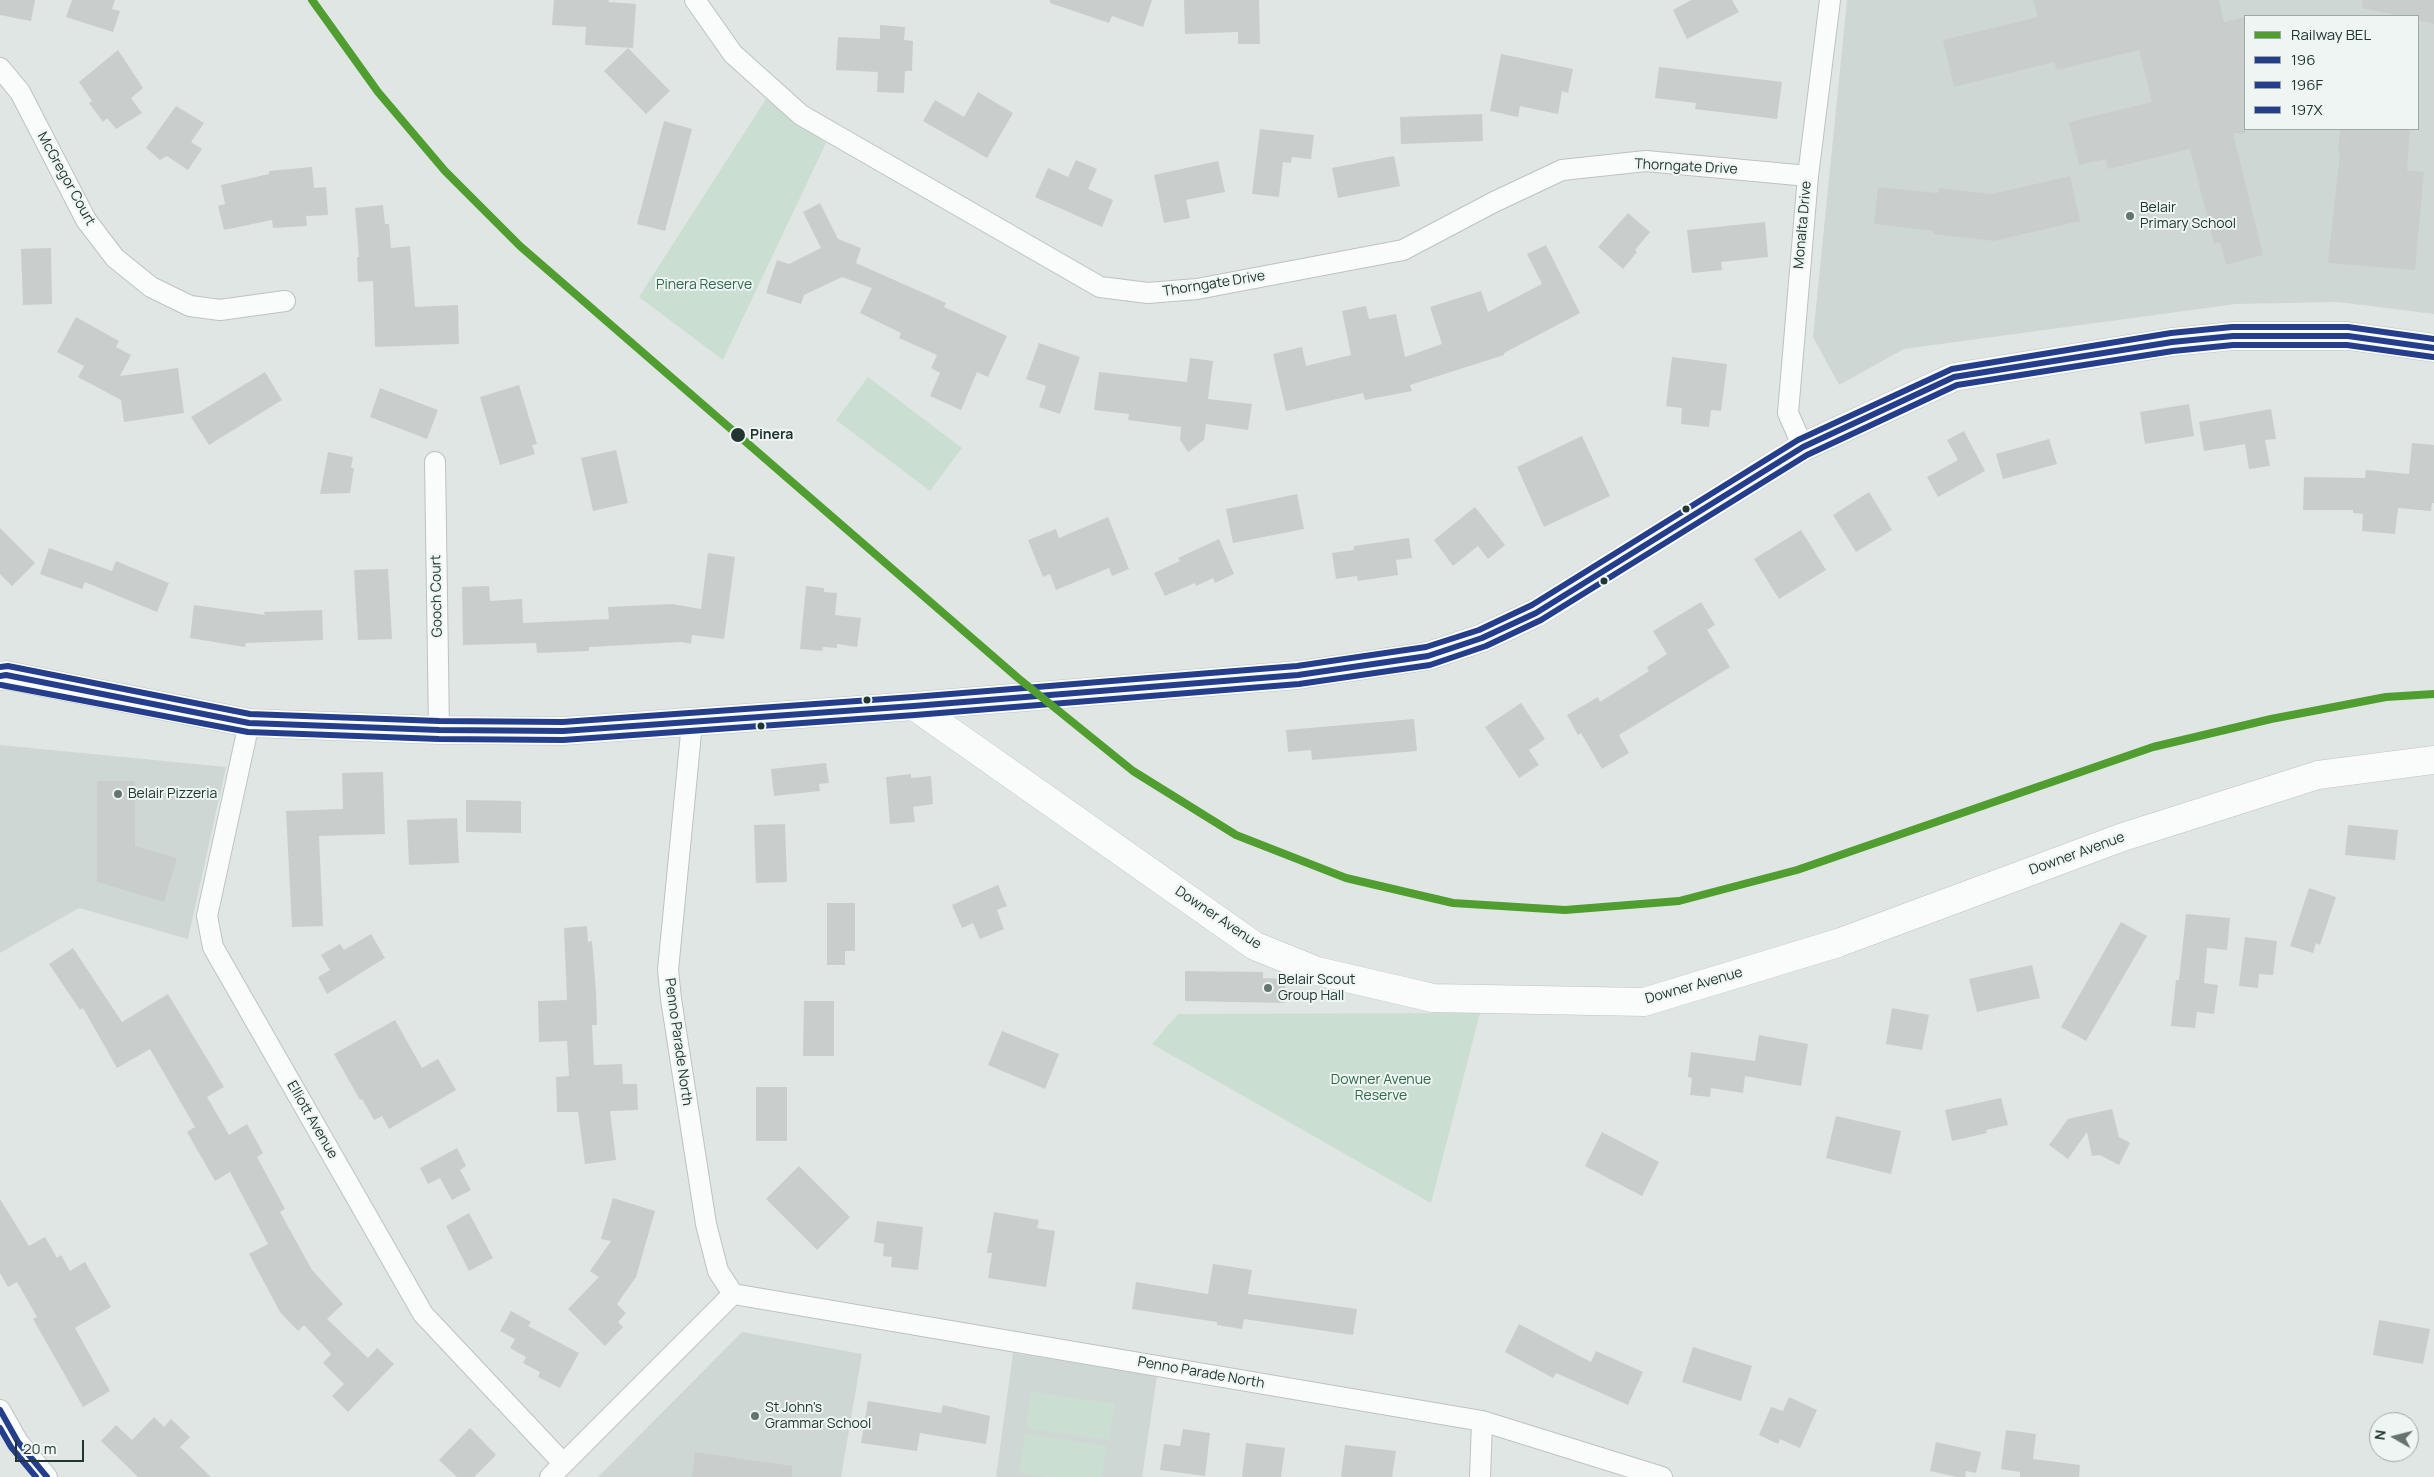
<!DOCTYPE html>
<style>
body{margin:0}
#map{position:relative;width:2434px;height:1477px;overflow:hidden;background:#e0e6e4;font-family:Manrope,sans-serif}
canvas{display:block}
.legend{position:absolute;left:2244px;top:15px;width:175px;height:115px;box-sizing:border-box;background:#eef5f2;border:1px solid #9ca9a6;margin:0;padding:6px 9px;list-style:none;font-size:15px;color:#213633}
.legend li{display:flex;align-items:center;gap:10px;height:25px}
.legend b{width:25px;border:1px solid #9ca9a6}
.north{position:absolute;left:2369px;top:1412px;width:50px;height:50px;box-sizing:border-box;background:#eef5f2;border:1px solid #9ca9a6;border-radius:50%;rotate:278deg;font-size:14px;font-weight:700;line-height:20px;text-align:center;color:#213633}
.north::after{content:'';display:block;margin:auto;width:18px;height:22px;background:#647471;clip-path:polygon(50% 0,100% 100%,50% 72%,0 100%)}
.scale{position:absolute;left:15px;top:1440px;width:69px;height:22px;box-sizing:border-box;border:2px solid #213633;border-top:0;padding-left:6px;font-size:15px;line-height:18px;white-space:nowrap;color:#213633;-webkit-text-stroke:4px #eef5f2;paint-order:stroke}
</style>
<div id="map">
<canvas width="2434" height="1477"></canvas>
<ul class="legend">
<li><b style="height:6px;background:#509e2f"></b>Railway BEL</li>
<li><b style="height:6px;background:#243e8c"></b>196</li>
<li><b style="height:6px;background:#243e8c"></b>196F</li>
<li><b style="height:6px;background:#243e8c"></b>197X</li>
</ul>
<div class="north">N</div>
<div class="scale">20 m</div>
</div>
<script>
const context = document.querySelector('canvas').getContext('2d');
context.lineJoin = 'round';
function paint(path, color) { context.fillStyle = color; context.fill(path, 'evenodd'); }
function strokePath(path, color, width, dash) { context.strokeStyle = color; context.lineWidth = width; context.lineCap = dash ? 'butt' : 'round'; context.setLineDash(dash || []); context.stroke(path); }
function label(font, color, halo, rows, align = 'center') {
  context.font = font + ' Manrope,sans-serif'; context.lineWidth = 4; context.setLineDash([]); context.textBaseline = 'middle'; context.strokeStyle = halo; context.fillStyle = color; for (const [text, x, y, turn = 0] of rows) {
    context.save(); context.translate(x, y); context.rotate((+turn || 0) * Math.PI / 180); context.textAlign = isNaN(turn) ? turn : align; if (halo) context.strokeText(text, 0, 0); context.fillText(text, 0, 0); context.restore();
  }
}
const built = new Path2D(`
 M 1847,0 L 2434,0 L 2434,314 L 2338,302 L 2236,304 L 1904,349 L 1839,385 L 1813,337 ZM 2245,16 L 2418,16 L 2418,129 L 2245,129 Z
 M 0,745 L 226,767 L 188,939 L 79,908 L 0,953 Z
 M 742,1332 L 862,1354 L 841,1477 L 598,1477 Z
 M 1013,1353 L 1157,1376 L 1142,1477 L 996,1477 Z`);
const green = new Path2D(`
 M 766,99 L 826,143 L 723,360 L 639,297 Z
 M 868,377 L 962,448 L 930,491 L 836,420 Z
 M 1480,1013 L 1431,1203 L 1152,1044 L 1178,1014 Z
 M 1031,1392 L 1115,1404 L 1109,1440 L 1026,1428 Z
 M 1025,1434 L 1107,1446 L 1102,1477 L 1047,1477 L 1019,1473 Z`);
const building = new Path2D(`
 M 0,0 L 35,0 L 31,21 L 0,15 Z
 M 72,0 L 115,0 L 112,9 L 120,11 L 113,32 L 66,17 Z
 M 554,0 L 609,0 L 608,2 L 636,4 L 633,48 L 585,45 L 586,27 L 552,25 Z
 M 1050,0 L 1152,0 L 1143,27 L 1112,16 L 1109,23 L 1050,3 Z
 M 1184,0 L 1259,0 L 1260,44 L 1238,44 L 1238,32 L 1185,34 Z
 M 1691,0 L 1732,0 L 1739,12 L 1687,39 L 1673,10 Z
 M 2033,0 L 2219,0 L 2224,22 L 2245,17 L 2245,134 L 2233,133 L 2263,255 L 2226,265 L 2220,242 L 2214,244 L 2190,149 L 2108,169 L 2106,159 L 2079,165 L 2069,122 L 2152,102 L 2139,50 L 2057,70 L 2054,62 L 1954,87 L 1943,40 L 2038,17 Z
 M 2363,0 L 2434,0 L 2434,24 L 2418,20 L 2418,16 L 2400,16 L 2362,8 Z
 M 880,25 L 905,27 L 904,40 L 913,41 L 912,71 L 905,71 L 904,93 L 877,92 L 878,72 L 836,70 L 838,37 L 880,39 Z
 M 628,48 L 670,91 L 646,114 L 604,71 Z
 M 118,50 L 143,88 L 131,98 L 142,113 L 116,129 L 107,118 L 103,122 L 89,103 L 92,101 L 79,82 Z
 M 1501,54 L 1573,69 L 1568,93 L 1562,91 L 1558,114 L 1520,106 L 1518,117 L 1490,111 Z
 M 1659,67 L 1782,82 L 1777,119 L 1695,109 L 1696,103 L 1655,98 Z
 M 978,92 L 1013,113 L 987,158 L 923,121 L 935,100 L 964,117 Z
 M 176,106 L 204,123 L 191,142 L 202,149 L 188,170 L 167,156 L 160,160 L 146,148 Z
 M 1482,114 L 1483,141 L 1401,144 L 1400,117 Z
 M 664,121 L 692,129 L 665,231 L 637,224 Z
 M 1260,129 L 1314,135 L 1311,159 L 1292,157 L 1291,163 L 1283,162 L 1279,197 L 1252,194 Z
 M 2340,129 L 2410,129 L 2407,170 L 2424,172 L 2415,270 L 2328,263 L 2340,153 L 2338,153 Z
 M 1394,156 L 1400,186 L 1338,198 L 1332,168 Z
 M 1076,160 L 1097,169 L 1088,189 L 1113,200 L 1102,227 L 1035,197 L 1048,168 L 1068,177 Z
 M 1218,161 L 1225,192 L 1186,200 L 1190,218 L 1164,223 L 1154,175 Z
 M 312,167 L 314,188 L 326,187 L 328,215 L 306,216 L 307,226 L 273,228 L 272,220 L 224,230 L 218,206 L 225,204 L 221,185 L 269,174 L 269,171 Z
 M 2070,176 L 2080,221 L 1994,241 L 1933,234 L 1934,231 L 1874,224 L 1878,187 L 1938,193 L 1939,188 L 1992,194 Z
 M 820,203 L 838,239 L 861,248 L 856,263 L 946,303 L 944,307 L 1007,336 L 988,377 L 977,372 L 961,410 L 930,396 L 940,373 L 931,368 L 937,355 L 899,338 L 901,333 L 860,313 L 872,288 L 842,277 L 804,295 L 801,304 L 766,293 L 777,260 L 789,264 L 821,248 L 803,212 Z
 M 383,205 L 385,224 L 389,224 L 391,248 L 410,246 L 415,307 L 458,305 L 459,344 L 375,347 L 373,281 L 358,282 L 357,257 L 359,257 L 355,208 Z
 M 1628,213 L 1650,232 L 1635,250 L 1637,252 L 1623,269 L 1598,247 Z
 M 1765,222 L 1768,257 L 1721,262 L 1722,270 L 1692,273 L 1687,230 Z
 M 1546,245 L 1580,313 L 1504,353 L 1504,355 L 1410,385 L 1412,391 L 1365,400 L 1363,393 L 1286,411 L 1273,354 L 1302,347 L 1306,366 L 1351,355 L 1342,311 L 1366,306 L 1369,319 L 1396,314 L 1405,357 L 1442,344 L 1430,307 L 1481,291 L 1488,312 L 1542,284 L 1527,254 Z
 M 51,248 L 52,304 L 23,305 L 21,249 Z
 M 76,317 L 119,341 L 116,347 L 131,355 L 120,376 L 178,368 L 184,413 L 124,422 L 121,400 L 78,377 L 84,366 L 57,352 Z
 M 1039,343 L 1080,357 L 1060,414 L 1039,407 L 1046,386 L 1026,379 Z
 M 1672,357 L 1727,364 L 1721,411 L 1711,410 L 1709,427 L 1681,424 L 1682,408 L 1666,406 Z
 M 1190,358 L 1213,361 L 1208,399 L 1252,404 L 1248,430 L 1206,424 L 1204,440 L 1188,452 L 1180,440 L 1181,427 L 1128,420 L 1129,414 L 1094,410 L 1099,372 L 1187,382 Z
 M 265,372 L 282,400 L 209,445 L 191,417 Z
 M 519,385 L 537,444 L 532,445 L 535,454 L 500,465 L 480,397 Z
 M 380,388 L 438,410 L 427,439 L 370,417 Z
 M 2189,404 L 2194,436 L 2145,444 L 2140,412 Z
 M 2271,409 L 2276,439 L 2265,440 L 2270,466 L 2249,469 L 2245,444 L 2204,451 L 2199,422 Z
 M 1964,431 L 1985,471 L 1938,497 L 1927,477 L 1958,460 L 1947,440 Z
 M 1582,436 L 1610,496 L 1544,527 L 1517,467 Z
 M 2049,439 L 2057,464 L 2003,479 L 1996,454 Z
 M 2412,443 L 2434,445 L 2434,503 L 2432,503 L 2431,511 L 2398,508 L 2395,534 L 2362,531 L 2363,514 L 2353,513 L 2353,510 L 2303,510 L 2304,477 L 2365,478 L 2366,470 L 2409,474 Z
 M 616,450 L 628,503 L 593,511 L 581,458 Z
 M 328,452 L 353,457 L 351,468 L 354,468 L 350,493 L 320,494 Z
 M 1869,492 L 1892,530 L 1856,552 L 1833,515 Z
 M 1297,494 L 1304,529 L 1233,543 L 1226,509 Z
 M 1475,507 L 1505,545 L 1488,559 L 1478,546 L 1453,566 L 1434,540 Z
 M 1108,517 L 1129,569 L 1112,576 L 1109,568 L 1056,590 L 1050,574 L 1043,577 L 1028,540 L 1056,529 L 1059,538 Z
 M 0,528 L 35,563 L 12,586 L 0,574 Z
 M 1801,530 L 1826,570 L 1779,599 L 1754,559 Z
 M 1409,538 L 1412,558 L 1396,560 L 1398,575 L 1358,581 L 1357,576 L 1336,579 L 1332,553 L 1354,550 L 1354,546 Z
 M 1219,539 L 1234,574 L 1215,583 L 1213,578 L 1196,586 L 1195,583 L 1165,596 L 1154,573 L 1180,561 L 1178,558 Z
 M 49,548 L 112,571 L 116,561 L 169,583 L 157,612 L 85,582 L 82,589 L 40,574 Z
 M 708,553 L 735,557 L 724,639 L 692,635 L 691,644 L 682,642 L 589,647 L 589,651 L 537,653 L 536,643 L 463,645 L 462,587 L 489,586 L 490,601 L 522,599 L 523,623 L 609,619 L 608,607 L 672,604 L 701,609 Z
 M 388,569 L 392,639 L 358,640 L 354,570 Z
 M 806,586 L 824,588 L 824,592 L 837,593 L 835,615 L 861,618 L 857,647 L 837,644 L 837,648 L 823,647 L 822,651 L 800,649 Z
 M 1701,602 L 1715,625 L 1707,630 L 1730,667 L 1619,735 L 1629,753 L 1602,769 L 1581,733 L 1578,735 L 1567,715 L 1598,697 L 1600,702 L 1649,671 L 1647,667 L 1667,654 L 1653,631 Z
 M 194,605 L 265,615 L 264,612 L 322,610 L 323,640 L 246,643 L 245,647 L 190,638 Z
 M 1521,703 L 1545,739 L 1529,750 L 1539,765 L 1519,778 L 1485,727 Z
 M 1414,719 L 1417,751 L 1312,760 L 1311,750 L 1288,752 L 1286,730 Z
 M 826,763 L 829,783 L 819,784 L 820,791 L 774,796 L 771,769 Z
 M 383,772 L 385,834 L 319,836 L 323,926 L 292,927 L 286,811 L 343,809 L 342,773 Z
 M 911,774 L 911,778 L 931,776 L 933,804 L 913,807 L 915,822 L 890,824 L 886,777 Z
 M 97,781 L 135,781 L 135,846 L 177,858 L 164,902 L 97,882 Z
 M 466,800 L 521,801 L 521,833 L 466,832 Z
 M 457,818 L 459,863 L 409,865 L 407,820 Z
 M 785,824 L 787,882 L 756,883 L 754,825 Z
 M 2348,825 L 2398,830 L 2395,860 L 2345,855 Z
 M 998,885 L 1007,906 L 997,910 L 1004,929 L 980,939 L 973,923 L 962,928 L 952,905 Z
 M 2309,888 L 2336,897 L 2320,945 L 2316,943 L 2313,953 L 2290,946 Z
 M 827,903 L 855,903 L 855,951 L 845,951 L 845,965 L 827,965 Z
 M 2186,914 L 2230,918 L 2227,950 L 2207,948 L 2204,983 L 2218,985 L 2214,1014 L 2197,1012 L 2195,1028 L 2171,1026 L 2176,980 L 2179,980 Z
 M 2121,922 L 2147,936 L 2086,1041 L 2061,1027 Z
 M 587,926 L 588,942 L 592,941 L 596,992 L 597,1025 L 592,1025 L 594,1065 L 622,1064 L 623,1084 L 637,1084 L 638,1110 L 610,1111 L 616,1160 L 585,1164 L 578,1112 L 557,1112 L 556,1077 L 569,1076 L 567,1041 L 539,1042 L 538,1001 L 567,1000 L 564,928 Z
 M 371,934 L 385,958 L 327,994 L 318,977 L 330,970 L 321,955 L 340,944 L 344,950 Z
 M 2245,937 L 2277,941 L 2273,975 L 2259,974 L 2258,988 L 2239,986 Z
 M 73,948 L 122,1022 L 168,994 L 224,1087 L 207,1097 L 229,1135 L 247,1124 L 263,1153 L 257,1157 L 285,1209 L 280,1212 L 312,1270 L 343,1304 L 327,1319 L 368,1358 L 377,1348 L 394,1364 L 348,1412 L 332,1396 L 344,1384 L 323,1363 L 331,1354 L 304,1325 L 298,1331 L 280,1312 L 249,1254 L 268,1244 L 230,1172 L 215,1181 L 187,1132 L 195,1127 L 150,1049 L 117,1068 L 83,1008 L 80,1010 L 49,964 Z
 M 2032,965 L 2040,998 L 1977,1012 L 1969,979 Z
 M 1185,971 L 1263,972 L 1263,978 L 1285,979 L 1285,1003 L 1185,1001 Z
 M 804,1001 L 834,1001 L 834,1056 L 803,1056 Z
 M 1892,1008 L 1929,1015 L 1922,1050 L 1886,1044 Z
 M 395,1020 L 422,1068 L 438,1059 L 456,1090 L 389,1129 L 382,1116 L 374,1120 L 362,1099 L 360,1100 L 334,1054 Z
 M 1002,1031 L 1059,1054 L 1045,1089 L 988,1065 Z
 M 1759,1035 L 1808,1044 L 1801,1086 L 1745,1076 L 1743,1093 L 1711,1088 L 1710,1097 L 1690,1095 L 1692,1078 L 1688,1077 L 1691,1052 L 1755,1061 Z
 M 756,1087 L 787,1087 L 787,1141 L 756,1141 Z
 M 2001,1098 L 2008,1125 L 1986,1130 L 1987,1133 L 1952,1141 L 1945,1110 Z
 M 2112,1109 L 2119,1137 L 2130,1143 L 2119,1165 L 2100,1155 L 2092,1156 L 2087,1132 L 2068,1159 L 2049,1145 L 2068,1119 Z
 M 1836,1116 L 1901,1131 L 1891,1174 L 1826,1158 Z
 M 1602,1132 L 1659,1162 L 1642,1196 L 1585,1166 Z
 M 457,1148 L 466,1166 L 460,1170 L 471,1190 L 452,1200 L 440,1178 L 428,1184 L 420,1168 Z
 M 799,1166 L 850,1217 L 817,1250 L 766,1199 Z
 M 613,1198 L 655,1211 L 636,1277 L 617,1304 L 626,1313 L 618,1322 L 623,1327 L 605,1346 L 568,1309 L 599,1277 L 590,1271 L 611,1241 L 601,1239 Z
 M 0,1199 L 29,1246 L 45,1237 L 57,1258 L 61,1255 L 70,1271 L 85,1262 L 111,1307 L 75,1328 L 110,1391 L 83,1407 L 33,1319 L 37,1317 L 17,1282 L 8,1287 L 0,1273 Z
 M 994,1212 L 1039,1220 L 1037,1228 L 1055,1231 L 1046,1287 L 988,1278 L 992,1253 L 987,1253 Z
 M 469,1213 L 493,1258 L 469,1271 L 446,1226 Z
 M 877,1221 L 923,1227 L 918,1270 L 891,1267 L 892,1257 L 883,1256 L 884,1244 L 874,1242 Z
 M 1213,1264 L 1252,1270 L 1248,1294 L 1357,1309 L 1353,1335 L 1244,1319 L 1242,1329 L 1217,1325 L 1217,1322 L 1132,1309 L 1136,1282 L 1208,1294 Z
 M 511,1311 L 531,1322 L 528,1326 L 579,1353 L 560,1388 L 538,1377 L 540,1372 L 523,1363 L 526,1357 L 510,1348 L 515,1339 L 500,1331 Z
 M 2379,1320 L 2430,1329 L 2423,1364 L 2373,1355 Z
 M 1519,1324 L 1591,1362 L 1596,1351 L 1643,1372 L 1628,1405 L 1556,1373 L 1553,1378 L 1505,1352 Z
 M 1693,1347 L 1752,1366 L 1741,1401 L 1682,1382 Z
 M 1789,1397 L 1817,1410 L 1800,1448 L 1780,1439 L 1778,1444 L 1759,1435 L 1771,1407 L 1783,1411 Z
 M 868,1401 L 941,1413 L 943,1405 L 990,1416 L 986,1444 L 920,1433 L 917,1451 L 861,1443 Z
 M 154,1417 L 164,1427 L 171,1419 L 190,1437 L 180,1447 L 211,1477 L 138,1477 L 101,1441 L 116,1425 L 132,1440 Z
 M 470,1428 L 496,1455 L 474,1477 L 457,1477 L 439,1460 Z
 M 1183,1429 L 1210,1433 L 1205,1476 L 1160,1470 L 1164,1444 L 1180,1446 Z
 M 2006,1430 L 2036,1434 L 2033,1459 L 2080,1465 L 2079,1477 L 2020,1477 L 2020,1472 L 2001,1469 Z
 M 1936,1442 L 1981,1452 L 1976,1473 L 1966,1471 L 1965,1477 L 1957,1477 L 1930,1471 Z
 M 1246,1443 L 1285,1448 L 1281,1477 L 1242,1477 Z
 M 1345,1445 L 1396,1451 L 1392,1477 L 1341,1477 Z
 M 695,1452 L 792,1466 L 792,1477 L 692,1477 Z`);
const street = new Path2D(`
 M 695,0 L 733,54 L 801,115 L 1100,287 L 1148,293 L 1197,289 L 1403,250 L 1494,202 L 1562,170 L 1646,161 L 1808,176
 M 0,68 L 20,92 L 86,220 L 115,258 L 151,287 L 190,306 L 220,310 L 285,301
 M 1803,447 L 1788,413 L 1808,176 L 1830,0
 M 435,462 L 439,730
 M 249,723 L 207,916 L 213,947 L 423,1314 L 563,1463
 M 733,1294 L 1482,1421 L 1662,1477
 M 0,1410 L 18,1442 L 47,1477
 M 550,1477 L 733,1294 L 718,1271 L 706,1224 L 671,999 L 668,970 L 692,723
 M 1480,1477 L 1482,1421`);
const secondary = new Path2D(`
 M 0,676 L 6,675 L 249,723 L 439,730 L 563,731 L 914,706 L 1298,675 L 1428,656 L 1482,638 L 1536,613 L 1803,447 L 1954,377 L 2172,342 L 2233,336 L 2348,336 L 2434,348
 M 914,706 L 1255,946 L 1317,971 L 1433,998 L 1644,1002 L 1838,943 L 2123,837 L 2318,775 L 2434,760`);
const bus1 = new Path2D(`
 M 0,676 L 6,675 L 249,723 L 439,730 L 563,731 L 914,706 L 1298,675 L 1428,656 L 1482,638 L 1536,613 L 1803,447 L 1954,377 L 2172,342 L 2233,336 L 2348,336 L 2434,348
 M 0,1410 L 18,1442 L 47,1477`);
const bus2 = new Path2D(`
 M 1,685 L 248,732 L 439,739 L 563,740 L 915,715 L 1299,684 L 1430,665 L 1486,646 L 1541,620 L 1807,455 L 1957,385 L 2173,351 L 2233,345 L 2347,345 L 2433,357
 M 0,1428 L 11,1447 L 36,1477`);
const bus3 = new Path2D(`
 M 0,667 L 8,666 L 250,714 L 439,721 L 563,722 L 913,697 L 1297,666 L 1426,647 L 1479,630 L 1532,605 L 1798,440 L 1952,369 L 2171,333 L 2232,327 L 2348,327 L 2434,339`);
const rail1 = new Path2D(`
 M 312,0 L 378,92 L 445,171 L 520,246 L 1018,678 L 1133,771 L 1236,835 L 1346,878 L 1453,903 L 1565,910 L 1679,901 L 1797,870 L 2153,747 L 2271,719 L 2386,697 L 2434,694`);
const markers = [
 [2130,216,5,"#647471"],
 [738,435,8,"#213633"],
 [1686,509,4.5,"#213633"],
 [1604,581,4.5,"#213633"],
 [867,700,4.5,"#213633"],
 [761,726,4.5,"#213633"],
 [118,794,5,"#647471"],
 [1268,988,5,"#647471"],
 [755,1416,5,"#647471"]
];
const streetNames = [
 ["Thorngate Drive",1686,167,3],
 ["McGregor Court",66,179,61],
 ["Monalta Drive",1803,225,-85],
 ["Thorngate Drive",1214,284,-9],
 ["Gooch Court",437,596,-91],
 ["Downer Avenue",2077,854,-20],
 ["Downer Avenue",1218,918,34],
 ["Downer Avenue",1694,986,-16],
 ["Penno Parade North",678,1042,82],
 ["Elliott Avenue",312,1120,60],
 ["Penno Parade North",1201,1373,10]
];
const poiNames = [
 ["Belair",2140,208],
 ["Primary School",2140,224],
 ["Belair Pizzeria",128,794],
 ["Belair Scout",1278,980],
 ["Group Hall",1278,996],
 ["St John's",765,1408],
 ["Grammar School",765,1424]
];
const parkNames = [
 ["Pinera Reserve",704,285],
 ["Downer Avenue",1381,1080],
 ["Reserve",1381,1096]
];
const stopNames = [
 ["Pinera",750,435]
];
paint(built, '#cfd7d4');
paint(green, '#cbded2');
paint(building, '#c9cecd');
strokePath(street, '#bdc3c1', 22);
strokePath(secondary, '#bdc3c1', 29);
strokePath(street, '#fafbfb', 20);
strokePath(secondary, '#fafbfb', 28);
strokePath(bus1, '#243e8c', 6);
strokePath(bus2, '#243e8c', 6);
strokePath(bus3, '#243e8c', 6);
strokePath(rail1, '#509e2f', 8);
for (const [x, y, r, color] of markers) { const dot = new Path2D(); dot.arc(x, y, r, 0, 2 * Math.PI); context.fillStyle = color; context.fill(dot); strokePath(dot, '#eef5f2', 2); }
label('14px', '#213633', '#eef5f2', streetNames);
label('14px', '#213633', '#eef5f2', poiNames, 'left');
label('14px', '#30684c', '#eef5f2', parkNames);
label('bold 14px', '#213633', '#eef5f2', stopNames, 'left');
</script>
